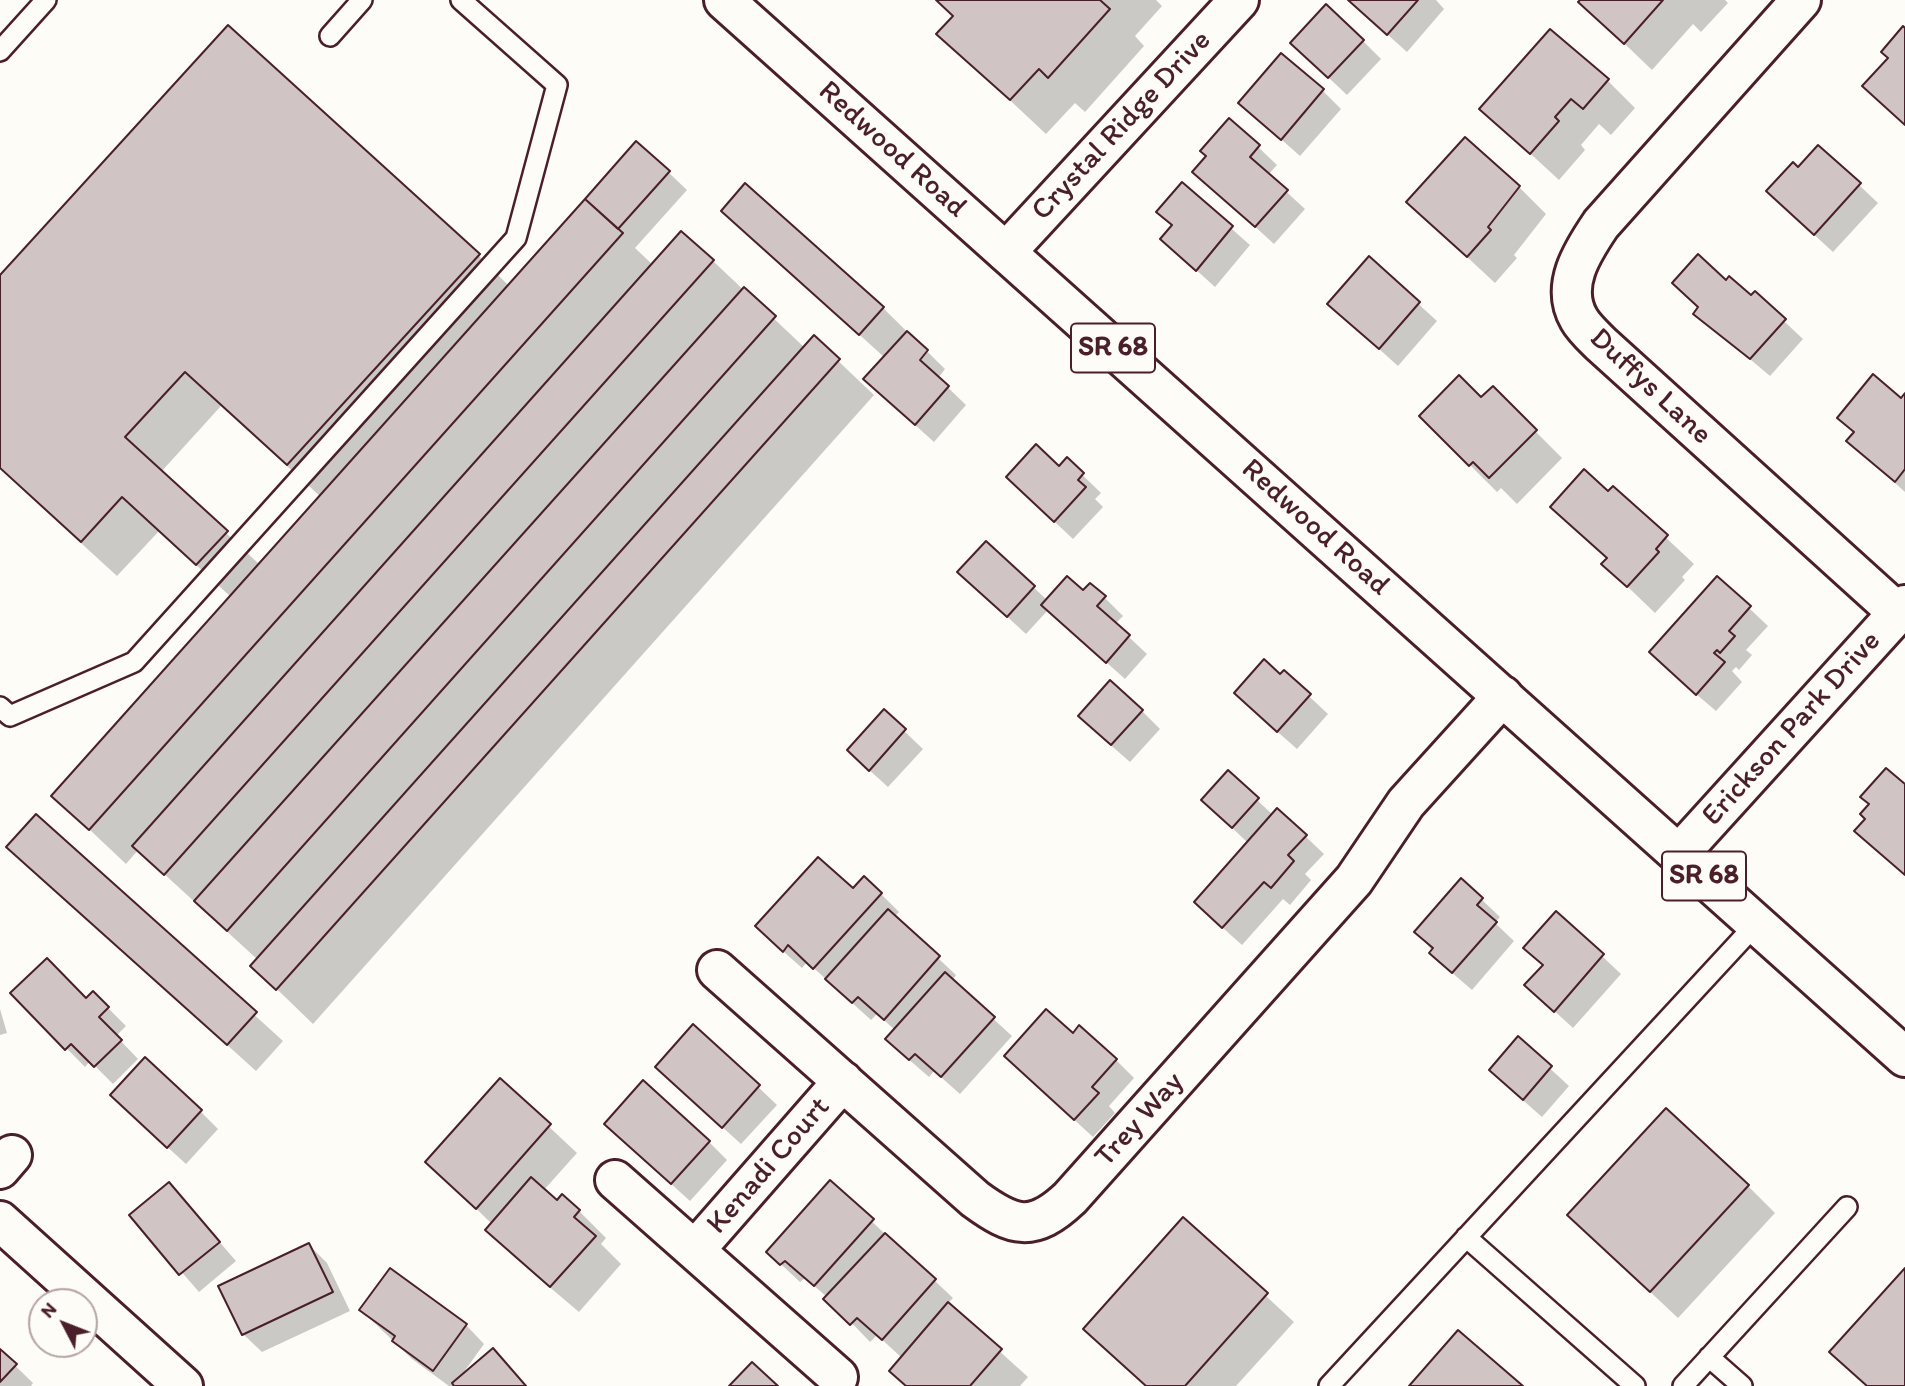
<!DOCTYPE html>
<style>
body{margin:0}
#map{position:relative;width:1905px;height:1386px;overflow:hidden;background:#fdfcf7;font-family:Itim,sans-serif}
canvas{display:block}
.north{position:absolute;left:28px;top:1288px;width:70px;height:70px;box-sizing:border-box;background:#fdfcf7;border:2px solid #b5a4a5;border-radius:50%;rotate:312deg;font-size:19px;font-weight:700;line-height:28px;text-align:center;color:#4a1f2b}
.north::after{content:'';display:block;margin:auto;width:24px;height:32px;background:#4a1f2b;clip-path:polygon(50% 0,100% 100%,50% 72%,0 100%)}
</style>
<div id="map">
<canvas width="1905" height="1386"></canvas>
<div class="north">N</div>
</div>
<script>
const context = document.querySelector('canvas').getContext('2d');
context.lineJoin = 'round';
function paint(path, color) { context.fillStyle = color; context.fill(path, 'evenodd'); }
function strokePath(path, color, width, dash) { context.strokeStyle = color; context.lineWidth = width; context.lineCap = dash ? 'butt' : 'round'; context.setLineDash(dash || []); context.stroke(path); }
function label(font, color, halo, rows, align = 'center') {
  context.font = font + ' Itim,sans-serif'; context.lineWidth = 6; context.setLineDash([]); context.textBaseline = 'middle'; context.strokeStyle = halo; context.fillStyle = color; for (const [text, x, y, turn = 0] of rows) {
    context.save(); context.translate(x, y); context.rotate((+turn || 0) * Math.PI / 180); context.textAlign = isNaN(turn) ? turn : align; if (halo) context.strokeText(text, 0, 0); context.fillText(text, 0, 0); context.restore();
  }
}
const shadow = new Path2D(`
 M 936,0 L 1156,0 L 1162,6 L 1135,36 L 1144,46 L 1085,112 L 1075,103 L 1046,134 L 939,34 L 954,17 Z
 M 1349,0 L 1436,0 L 1444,9 L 1407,52 Z
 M 1583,0 L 1725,0 L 1728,3 L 1701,32 L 1693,24 L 1652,70 L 1581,2 Z
 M 1363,41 L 1381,59 L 1347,95 L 1311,61 Z
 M 1607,80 L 1635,108 L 1611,135 L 1599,124 L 1581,145 L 1585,150 L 1559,180 L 1482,109 Z
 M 1322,90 L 1341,109 L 1300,156 L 1240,103 Z
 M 1258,147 L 1277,165 L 1268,175 L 1305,209 L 1274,244 L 1195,172 Z
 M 668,172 L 687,190 L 635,248 L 653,265 L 713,261 L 805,348 L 814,338 L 874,395 L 313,1024 L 253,966 L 258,960 L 138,850 L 126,864 L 54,796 L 231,597 L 159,531 L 117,576 L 0,469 L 0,277 L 478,255 L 509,286 ZM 221,406 L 321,497 L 260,565 L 161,472 Z
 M 1182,185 L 1250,245 L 1215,287 L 1162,239 L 1173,227 L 1159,212 Z
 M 1859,185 L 1878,203 L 1833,252 L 1786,209 Z
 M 746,186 L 883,308 L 945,369 L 938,378 L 966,405 L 934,442 L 884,397 L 885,358 L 724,211 Z
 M 1519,187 L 1546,214 L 1514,255 L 1517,258 L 1495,283 L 1408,202 Z
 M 1369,259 L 1437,321 L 1398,366 L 1329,304 Z
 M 1726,282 L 1751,298 L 1755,294 L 1803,339 L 1770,376 L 1695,313 Z
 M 1492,388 L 1562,458 L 1517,504 L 1501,488 L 1497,492 L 1421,416 L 1481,399 Z
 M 1905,396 L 1905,492 L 1848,441 L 1855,434 L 1839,418 L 1902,400 Z
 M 1067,460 L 1101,493 L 1095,499 L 1103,507 L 1073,539 L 1026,495 Z
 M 1613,488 L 1694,564 L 1682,577 L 1685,580 L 1655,613 L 1604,564 L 1608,559 L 1553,507 L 1608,494 Z
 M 986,543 L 1047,600 L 1083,592 L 1105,598 L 1123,616 L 1115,624 L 1147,654 L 1125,679 L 1048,610 L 1026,634 L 978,590 Z
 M 1717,578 L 1768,626 L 1746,650 L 1752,655 L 1739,670 L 1736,667 L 1732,671 L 1742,682 L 1716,711 L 1669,671 Z
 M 1284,673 L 1328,714 L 1297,749 L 1254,711 Z
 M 1142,711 L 1160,729 L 1130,762 L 1098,734 Z
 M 884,712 L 923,749 L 888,787 L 867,768 Z
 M 1228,773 L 1273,815 L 1305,836 L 1324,854 L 1305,874 L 1311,880 L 1290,905 L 1283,899 L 1242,945 L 1214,920 L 1248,843 L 1203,800 Z
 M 36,816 L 283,1041 L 256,1071 L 8,847 Z
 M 1461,880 L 1500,917 L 1495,923 L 1514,941 L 1472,990 L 1450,971 L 1416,932 Z
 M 854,891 L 881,894 L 899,912 L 894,917 L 956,975 L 952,981 L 1012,1036 L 960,1094 L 934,1071 L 929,1077 L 906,1057 L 895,1030 L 877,1014 L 871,1020 L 807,962 L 802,968 L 776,945 Z
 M 1556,913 L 1621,974 L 1573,1028 L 1526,985 L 1544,966 L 1525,947 Z
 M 93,993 L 126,1026 L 116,1036 L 138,1059 L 113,1084 L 90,1061 L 85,1067 L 13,994 L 86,1000 Z
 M 0,1009 L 7,1033 L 0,1035 Z
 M 694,1026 L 777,1105 L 741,1144 L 676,1085 Z
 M 1073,1035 L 1116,1060 L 1134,1078 L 1109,1106 L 1115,1113 L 1093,1137 L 1024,1074 Z
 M 1518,1039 L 1569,1086 L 1542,1117 L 1509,1088 Z
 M 500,1081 L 577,1153 L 543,1191 L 557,1203 L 562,1197 L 579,1211 L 606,1238 L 601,1244 L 621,1264 L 579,1312 L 514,1257 L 487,1229 L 492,1224 L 428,1162 Z
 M 200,1111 L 218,1129 L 186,1164 L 130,1113 Z
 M 625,1142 L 709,1142 L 727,1160 L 690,1201 Z
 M 830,1182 L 953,1298 L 947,1304 L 1028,1377 L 1020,1386 L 906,1386 L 902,1358 L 877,1335 L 870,1342 L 827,1297 L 805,1278 L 800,1282 L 768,1252 Z
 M 169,1184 L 236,1261 L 199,1292 L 132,1215 Z
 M 1748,1186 L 1775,1213 L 1678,1318 L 1597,1242 Z
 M 1184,1220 L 1294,1322 L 1236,1386 L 1146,1386 L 1085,1329 Z
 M 309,1245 L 327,1263 L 350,1311 L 262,1352 L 243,1334 Z
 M 361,1310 L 466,1325 L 484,1344 L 461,1376 L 493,1350 L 526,1386 L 449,1386 L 412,1359 Z
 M 0,1351 L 33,1383 L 31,1386 L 0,1386 Z`);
const building = new Path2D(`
 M 936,0 L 1100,0 L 1110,9 L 1048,78 L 1039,69 L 1010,100 L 936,34 L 953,16 Z
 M 1348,0 L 1418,0 L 1387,35 Z
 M 1580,0 L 1663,0 L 1624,44 L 1578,2 Z
 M 1326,4 L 1364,40 L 1328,78 L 1290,43 Z
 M 228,25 L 480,254 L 287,465 L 185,372 L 125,437 L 228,531 L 196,565 L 122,497 L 81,542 L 0,468 L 0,275 Z
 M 1903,26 L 1905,28 L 1905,125 L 1862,86 L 1888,58 L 1881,52 Z
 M 1550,29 L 1609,79 L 1583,109 L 1571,99 L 1555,117 L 1559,121 L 1530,154 L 1479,109 Z
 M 1281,53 L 1324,89 L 1281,140 L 1238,103 Z
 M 1229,118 L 1260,145 L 1250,157 L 1288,190 L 1255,227 L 1192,172 L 1206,156 L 1200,151 Z
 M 1465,137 L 1520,186 L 1488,227 L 1491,230 L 1467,257 L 1406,202 Z
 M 636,141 L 670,171 L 618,229 L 585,199 Z
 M 1818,145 L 1861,183 L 1814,235 L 1766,191 L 1793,162 L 1798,167 Z
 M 1182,182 L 1233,226 L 1196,271 L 1160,239 L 1172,225 L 1156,212 Z
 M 745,183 L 884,307 L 859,335 L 721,211 Z
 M 585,199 L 623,233 L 89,830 L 51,796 Z
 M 681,231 L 714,260 L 164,875 L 132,846 Z
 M 1698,254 L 1726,280 L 1729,276 L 1751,295 L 1755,291 L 1786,319 L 1750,359 L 1693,314 L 1698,307 L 1672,283 Z
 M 1369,256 L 1420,302 L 1379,349 L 1327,304 Z
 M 744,287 L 776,316 L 227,931 L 194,901 Z
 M 907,331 L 928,350 L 920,360 L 949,386 L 915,425 L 863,379 Z
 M 814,335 L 840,359 L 276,990 L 250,966 Z
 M 1873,374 L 1901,398 L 1905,393 L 1905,469 L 1895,482 L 1846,441 L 1854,432 L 1837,418 Z
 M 1459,375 L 1481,397 L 1493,386 L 1537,430 L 1489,478 L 1473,462 L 1469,466 L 1419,416 Z
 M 1036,444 L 1059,466 L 1067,457 L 1084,473 L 1078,480 L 1086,487 L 1054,522 L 1006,477 Z
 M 1584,469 L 1608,491 L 1613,486 L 1668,535 L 1656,549 L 1659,552 L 1627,587 L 1601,564 L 1607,558 L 1550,507 Z
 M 986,541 L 1035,586 L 1007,617 L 957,572 Z
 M 1067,576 L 1083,590 L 1090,583 L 1106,596 L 1097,606 L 1130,635 L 1106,663 L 1041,605 Z
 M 1717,576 L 1751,606 L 1729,631 L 1735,636 L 1720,653 L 1717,650 L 1714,653 L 1725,662 L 1696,695 L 1649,652 Z
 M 1264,659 L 1280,674 L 1284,670 L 1311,694 L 1277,732 L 1234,693 Z
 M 1110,680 L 1143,710 L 1111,745 L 1078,716 Z
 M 884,709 L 906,729 L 869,771 L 847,750 Z
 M 1886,768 L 1905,784 L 1905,875 L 1854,831 L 1865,819 L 1860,814 L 1869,804 L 1860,797 Z
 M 1228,770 L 1259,798 L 1232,828 L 1201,800 Z
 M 1277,808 L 1307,835 L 1288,855 L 1294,861 L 1271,888 L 1264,882 L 1222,928 L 1194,902 Z
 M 36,814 L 257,1012 L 227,1045 L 6,847 Z
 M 818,857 L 853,888 L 864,876 L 882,893 L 813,969 L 788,945 L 783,952 L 755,926 Z
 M 1461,878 L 1483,898 L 1477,905 L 1497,922 L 1452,973 L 1429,953 L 1433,948 L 1414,932 Z
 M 888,909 L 940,956 L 884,1020 L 858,997 L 852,1003 L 825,979 Z
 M 1556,911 L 1604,954 L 1554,1012 L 1524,985 L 1543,965 L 1523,948 Z
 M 47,958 L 86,998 L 93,991 L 109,1007 L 99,1017 L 122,1040 L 94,1067 L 71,1044 L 65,1050 L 10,993 Z
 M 945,972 L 995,1017 L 941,1077 L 915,1054 L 909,1060 L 885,1039 Z
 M 1046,1009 L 1073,1033 L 1079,1025 L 1117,1059 L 1092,1087 L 1099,1093 L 1074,1120 L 1004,1056 Z
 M 693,1024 L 760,1085 L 722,1128 L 655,1067 Z
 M 1518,1036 L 1552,1066 L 1523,1100 L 1489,1070 Z
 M 145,1057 L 202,1110 L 167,1148 L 110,1095 Z
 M 500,1078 L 551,1124 L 476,1209 L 425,1162 Z
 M 643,1080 L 710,1141 L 671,1184 L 604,1124 Z
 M 1666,1108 L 1749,1185 L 1650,1292 L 1567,1215 Z
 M 531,1177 L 557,1200 L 562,1194 L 580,1210 L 574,1217 L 596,1236 L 550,1287 L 485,1230 Z
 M 830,1180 L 874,1219 L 814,1286 L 785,1261 L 780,1265 L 766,1252 Z
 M 169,1182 L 220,1242 L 179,1275 L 129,1215 Z
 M 1183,1217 L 1268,1293 L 1185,1386 L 1146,1386 L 1083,1329 Z
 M 885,1233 L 936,1279 L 882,1340 L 857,1318 L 850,1325 L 823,1299 Z
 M 309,1243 L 333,1292 L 242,1335 L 218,1286 Z
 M 390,1268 L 467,1324 L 433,1371 L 392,1341 L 395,1336 L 359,1310 Z
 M 1905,1268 L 1905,1386 L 1867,1386 L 1829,1352 Z
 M 948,1302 L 1002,1349 L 970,1386 L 906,1386 L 889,1371 Z
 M 1458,1330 L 1523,1386 L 1409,1386 Z
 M 493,1348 L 526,1386 L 454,1386 L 452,1383 Z
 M 0,1349 L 17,1364 L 0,1382 Z
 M 752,1362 L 778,1386 L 729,1386 Z`);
const service = new Path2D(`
 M 330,36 L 362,0
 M 0,51 L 46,0
 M 0,707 L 10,716 L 134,662 L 516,238 L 557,85 L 461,0
 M 1466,1237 L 1635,1386
 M 1709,1357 L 1742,1386
 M 1329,1386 L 1756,924
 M 1683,1386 L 1847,1207`);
const minor = new Path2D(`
 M 1801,0 L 1601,224 C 1582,252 1560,286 1579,319 C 1584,328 1594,337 1601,344 L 1898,613
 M 1006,252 L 1239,0
 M 1679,854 L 1905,605
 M 717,970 L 975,1199 C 1013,1227 1033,1233 1070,1198 L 1354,880 L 1406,803 L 1503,696
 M 0,1169 L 12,1155
 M 615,1180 L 838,1377
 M 0,1221 L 183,1386
 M 695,1250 L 843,1081`);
const primary = new Path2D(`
 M 724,0 L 1905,1057`);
const shields = [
 [1113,348,84],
 [1704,876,84]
];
const shieldNames = [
 ["SR 68",1113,348],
 ["SR 68",1704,876]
];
const streetNames = [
 ["Crystal Ridge Drive",1122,126,-47],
 ["Redwood Road",892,150,42],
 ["Duffys Lane",1650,387,43],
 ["Redwood Road",1315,528,42],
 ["Erickson Park Drive",1792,729,-48],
 ["Trey Way",1140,1120,-48],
 ["Kenadi Court",769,1166,-49]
];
paint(shadow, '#0003');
paint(building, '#d0c5c4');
strokePath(building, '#4a1f2b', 2);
strokePath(service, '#4a1f2b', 24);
strokePath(minor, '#4a1f2b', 44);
strokePath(primary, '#4a1f2b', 44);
strokePath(service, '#fdfcf7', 19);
strokePath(minor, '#fdfcf7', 38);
strokePath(primary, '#fdfcf7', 38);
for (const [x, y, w] of shields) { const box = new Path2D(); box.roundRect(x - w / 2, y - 24.5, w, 49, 5); context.fillStyle = '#fdfcf7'; context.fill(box); strokePath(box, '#4a1f2b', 2); }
label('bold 28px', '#4a1f2b', null, shieldNames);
label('30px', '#4a1f2b', '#fdfcf7', streetNames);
</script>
